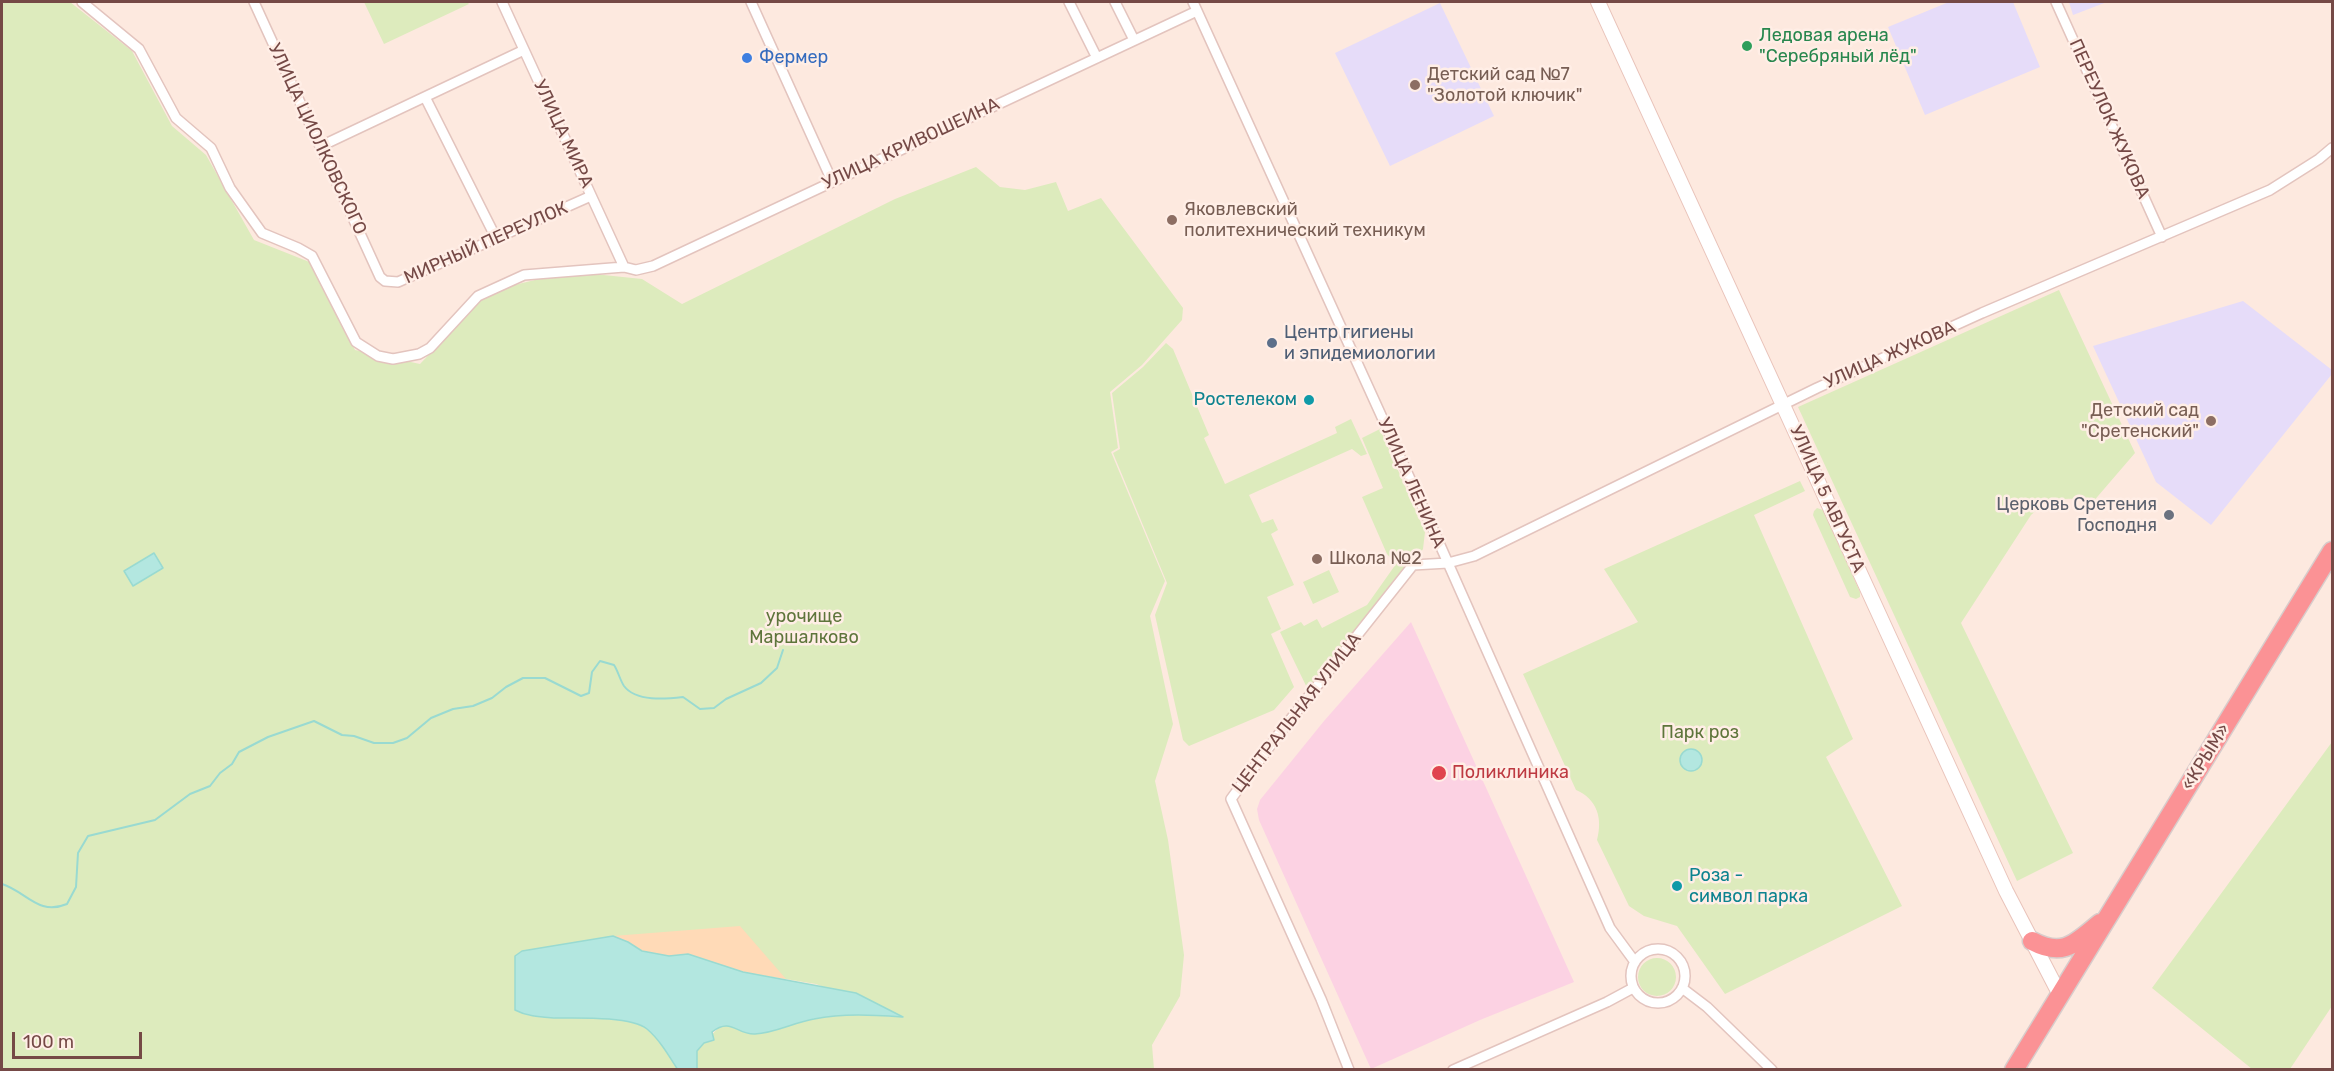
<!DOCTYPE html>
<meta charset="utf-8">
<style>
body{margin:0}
#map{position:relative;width:2334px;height:1071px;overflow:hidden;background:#fde9df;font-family:Rubik,sans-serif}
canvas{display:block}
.frame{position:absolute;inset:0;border:3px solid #754946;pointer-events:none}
.scale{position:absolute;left:12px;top:1032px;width:130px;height:27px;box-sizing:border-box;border:3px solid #754946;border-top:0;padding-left:8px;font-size:18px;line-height:21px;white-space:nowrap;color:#754946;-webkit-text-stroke:4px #ffeee6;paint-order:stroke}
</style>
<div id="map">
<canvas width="2334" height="1071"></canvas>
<div class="frame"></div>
<div class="scale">100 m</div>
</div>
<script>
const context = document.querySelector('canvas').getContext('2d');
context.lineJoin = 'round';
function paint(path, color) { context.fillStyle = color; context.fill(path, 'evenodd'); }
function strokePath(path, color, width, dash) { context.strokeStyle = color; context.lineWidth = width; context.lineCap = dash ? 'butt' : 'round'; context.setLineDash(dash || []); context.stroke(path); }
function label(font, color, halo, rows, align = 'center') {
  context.font = font + ' Rubik,sans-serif'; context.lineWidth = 5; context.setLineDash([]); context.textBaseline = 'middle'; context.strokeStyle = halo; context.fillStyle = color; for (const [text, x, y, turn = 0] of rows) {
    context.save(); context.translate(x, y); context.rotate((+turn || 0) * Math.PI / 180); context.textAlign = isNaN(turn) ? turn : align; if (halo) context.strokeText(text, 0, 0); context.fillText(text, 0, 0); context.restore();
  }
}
const education = new Path2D(`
 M 1949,2 L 2013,2 L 2040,67 L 1925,115 L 1888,27 Z
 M 2069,2 L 2107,2 L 2073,15 Z
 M 1440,3 L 1494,116 L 1390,166 L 1335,53 Z
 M 2243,301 L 2332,370 L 2332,374 L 2211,525 L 2156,482 L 2093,346 Z`);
const medical = new Path2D(`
 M 1411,622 L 1574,982 L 1480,1020 L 1371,1069 L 1259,820 L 1257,809 L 1260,800 L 1324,721 Z`);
const green = new Path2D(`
 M 2,2 L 70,2 L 132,51 L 172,126 L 206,155 L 254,240 L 312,263 L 355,350 L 420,364 L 490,291 L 543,278 L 594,274 L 642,279 L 682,304 L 895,199 L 976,167 L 1000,187 L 1025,190 L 1056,182 L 1068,211 L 1101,198 L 1183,308 L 1182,320 L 1142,365 L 1110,392 L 1118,448 L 1111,452 L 1165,581 L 1150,616 L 1173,724 L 1155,781 L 1168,840 L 1184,955 L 1180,996 L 1152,1045 L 1154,1069 L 697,1069 L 697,1051 L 720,1026 L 731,1026 L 754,1034 L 813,1019 L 850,1014 L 901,1017 L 816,984 L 743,972 L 688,954 L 669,956 L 613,936 L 522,951 L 515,956 L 515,1010 C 528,1017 542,1017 556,1018 C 577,1018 631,1016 647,1029 C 660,1040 669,1055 678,1069 L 2,1070 Z
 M 364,2 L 467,2 L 469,4 L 384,44 Z
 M 2059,290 L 2135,453 L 2092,503 C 2068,495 2050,498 2031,515 L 1961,623 L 2073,853 L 2017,881 L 1798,407 Z
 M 1166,343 L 1173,349 L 1209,435 L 1204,438 L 1225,484 L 1337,433 L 1335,427 L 1351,419 L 1367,454 L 1361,456 L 1352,449 L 1249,495 L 1262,523 L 1273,519 L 1278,530 L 1271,534 L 1294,585 L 1267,597 L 1281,629 L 1271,634 L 1294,687 L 1274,710 L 1189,746 L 1183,740 L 1155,615 L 1167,583 L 1113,453 L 1120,449 L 1112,393 L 1143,367 Z
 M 1380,429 L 1425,532 L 1423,549 L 1417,558 L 1310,694 L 1280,632 L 1301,622 L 1304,626 L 1317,619 L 1322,628 L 1367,605 L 1396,564 L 1387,554 L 1362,497 L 1383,488 L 1362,438 Z
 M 1800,481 L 1805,491 L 1754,515 L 1853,739 L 1826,757 L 1902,906 L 1725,994 L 1677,926 L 1644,916 L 1629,906 L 1597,840 C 1603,818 1597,799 1576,790 L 1523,674 L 1638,622 L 1604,569 Z
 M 1817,508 L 1823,510 L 1860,592 L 1860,597 L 1856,599 L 1850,597 L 1813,515 L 1814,511 Z
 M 1329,570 L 1339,592 L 1313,604 L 1303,582 Z
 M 2332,742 L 2332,1006 L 2290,1069 L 2252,1069 L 2152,988 Z
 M1638 977a19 19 0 1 1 38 0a19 19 0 1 1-38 0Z`);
const sand = new Path2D(`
 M 740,926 L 786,979 L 743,972 L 688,954 L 669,956 L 642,951 L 628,942 L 613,936 Z`);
const water = new Path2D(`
 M 154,553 L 163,568 L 133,586 L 124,571 Z
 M1680 760a11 11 0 1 1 22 0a11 11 0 1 1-22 0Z
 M 613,936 L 628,942 L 642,951 L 669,956 L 688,954 L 743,972 L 856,993 L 903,1017 C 873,1015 844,1013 814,1019 C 795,1022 775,1033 755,1034 C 737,1035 731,1017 712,1032 L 714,1040 L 704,1043 L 697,1051 L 697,1069 L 678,1070 C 669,1056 660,1040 647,1029 C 631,1016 577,1018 556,1018 C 542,1017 528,1017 515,1010 L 515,956 L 522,951 Z`);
const stream = new Path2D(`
 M 2,884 C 27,892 38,916 67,904 L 76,887 L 78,853 L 88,836 L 155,820 L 190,794 L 210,786 L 220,773 L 232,764 L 239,752 L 268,737 L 314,721 L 342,735 L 354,736 L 374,743 L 393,743 L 407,738 L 431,718 L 453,709 L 473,706 L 492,698 L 506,687 L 523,678 L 545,678 L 581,696 L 589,693 L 592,672 L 600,661 L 614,665 C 618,671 620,680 624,686 C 636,702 666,699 683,697 L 700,709 L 714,708 L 726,699 L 761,683 L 777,668 L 783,650`);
const street = new Path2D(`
 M 82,2 L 139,49 L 176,118 L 211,148 L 230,188 L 262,233 L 298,248 L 312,256 L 356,342 L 378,356 L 393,359 L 419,354 L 430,348 L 478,296 L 524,275 L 624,267 L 636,270 L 653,266 L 1197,11
 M 254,2 L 380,277 L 385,281 L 398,282 L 591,196
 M 502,2 L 624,267
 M 751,2 L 832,181
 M 1069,2 L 1097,58
 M 1115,2 L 1134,40
 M 1193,2 L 1436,536 L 1610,928 L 1635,962
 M 2056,2 L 2162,237
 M 425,97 L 496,238
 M 321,146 L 524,50
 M1631 976a27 27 0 1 1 54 0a27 27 0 1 1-54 0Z
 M 1682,988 L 1707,1007 L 1772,1070
 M 1349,1070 L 1321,999 L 1231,799 L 1278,735 L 1413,565 L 1448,563 L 1474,556 L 1817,388 L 1982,313 L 2270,190 L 2319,159 L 2332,148
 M 1453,1070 L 1607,1002 L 1633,988`);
const secondary = new Path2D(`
 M 1598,2 L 2006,891 L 2060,995`);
const highway = new Path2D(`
 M 2032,941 C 2064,958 2075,943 2100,923
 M 2014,1070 L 2332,551`);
const markers = [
 [1747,46,6,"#2e9e5b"],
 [747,58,6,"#3f7fe0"],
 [1415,85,6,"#8d6e63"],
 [1172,220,6,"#8d6e63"],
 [1272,343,6,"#5c6f8a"],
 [1309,400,6,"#0f9aa8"],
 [2211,421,6,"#8d6e63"],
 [2169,515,6,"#6b7280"],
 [1317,559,6,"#8d6e63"],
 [1439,773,8,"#e0444e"],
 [1677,886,6,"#0f9aa8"]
];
const leisureNames = [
 ["Ледовая арена",1759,36],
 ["\"Серебряный лёд\"",1759,57]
];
const shopNames = [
 ["Фермер",759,58]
];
const educationNames = [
 ["Детский сад №7",1427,75],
 ["\"Золотой ключик\"",1427,96],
 ["Яковлевский",1184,210],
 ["политехнический техникум",1184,231],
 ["Детский сад",2199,411,"right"],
 ["\"Сретенский\"",2199,432,"right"],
 ["Школа №2",1329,559]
];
const streetNames = [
 ["ПЕРЕУЛОК ЖУКОВА",2109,119,66],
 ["УЛИЦА МИРА",563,134,65],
 ["УЛИЦА ЦИОЛКОВСКОГО",317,139,65],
 ["УЛИЦА КРИВОШЕИНА",911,144,-25],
 ["МИРНЫЙ ПЕРЕУЛОК",486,243,-24],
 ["УЛИЦА ЖУКОВА",1890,355,-24],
 ["УЛИЦА ЛЕНИНА",1411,483,66],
 ["УЛИЦА 5 АВГУСТА",1827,499,66],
 ["ЦЕНТРАЛЬНАЯ УЛИЦА",1297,713,-52],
 ["«КРЫМ»",2206,757,-58]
];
const serviceNames = [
 ["Центр гигиены",1284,333],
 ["и эпидемиологии",1284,354]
];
const cultureNames = [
 ["Ростелеком",1297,400],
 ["Роза -",1689,876,"left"],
 ["символ парка",1689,897,"left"]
];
const worshipNames = [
 ["Церковь Сретения",2157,505],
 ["Господня",2157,526]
];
const parkNames = [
 ["урочище",804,617],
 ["Маршалково",804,638],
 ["Парк роз",1700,733]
];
const healthNames = [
 ["Поликлиника",1452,773]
];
paint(education, '#e6dcf9');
paint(medical, '#fcd2e3');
paint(green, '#ddebbd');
paint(sand, '#ffdab7');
paint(water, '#b3e7e0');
strokePath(water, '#99dad1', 1.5);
strokePath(stream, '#99dad1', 2);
strokePath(street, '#e3c4be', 12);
strokePath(secondary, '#e9c3ba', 16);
strokePath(highway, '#d8cccb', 21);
strokePath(street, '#fff', 9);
strokePath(secondary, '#fff', 14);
strokePath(highway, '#fb9295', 18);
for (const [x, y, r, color] of markers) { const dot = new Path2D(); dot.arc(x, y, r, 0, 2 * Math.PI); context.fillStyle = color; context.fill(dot); strokePath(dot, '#ffeee6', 2); }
label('18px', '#27864d', '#ffeee6', leisureNames, 'left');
label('18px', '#366cbe', '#ffeee6', shopNames, 'left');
label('18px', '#785e54', '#ffeee6', educationNames, 'left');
label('18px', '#754946', '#ffeee6', streetNames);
label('18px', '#4e5e75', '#ffeee6', serviceNames, 'left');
label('18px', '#0d838f', '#ffeee6', cultureNames, 'right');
label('18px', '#5b616d', '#ffeee6', worshipNames, 'right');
label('18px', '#5e753b', '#ffeee6', parkNames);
label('18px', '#be3a42', '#ffeee6', healthNames, 'left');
</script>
